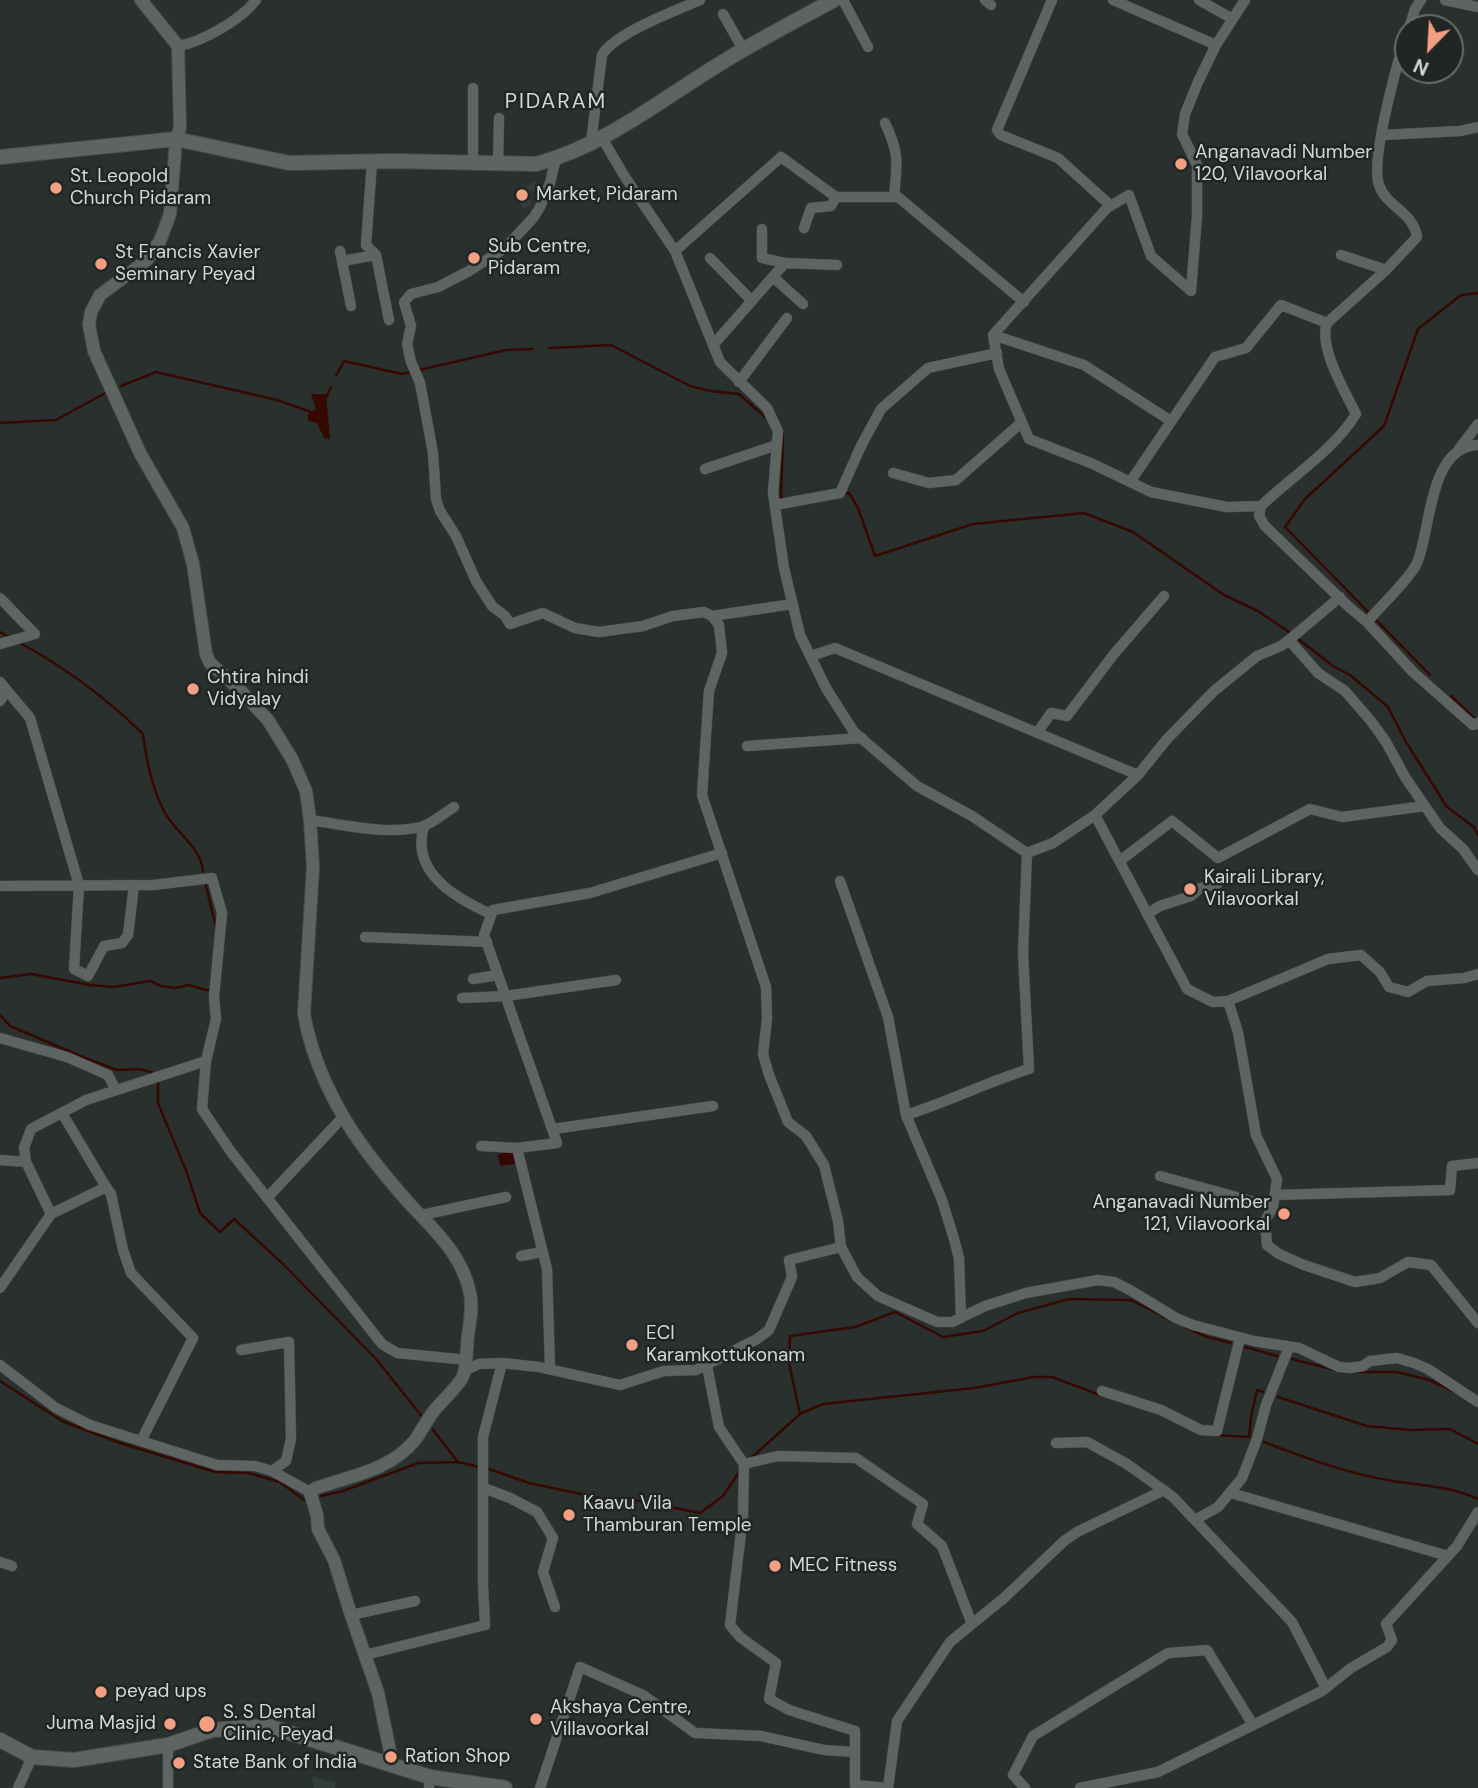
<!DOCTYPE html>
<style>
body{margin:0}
#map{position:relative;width:1478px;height:1788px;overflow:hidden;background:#2a302d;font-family:"DM Sans",sans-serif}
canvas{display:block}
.north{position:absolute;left:1394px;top:14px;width:70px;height:70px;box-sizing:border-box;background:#202623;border:2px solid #686d6a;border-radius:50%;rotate:204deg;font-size:19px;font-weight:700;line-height:28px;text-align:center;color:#d4d7d5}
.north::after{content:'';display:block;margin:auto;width:24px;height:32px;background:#f39f83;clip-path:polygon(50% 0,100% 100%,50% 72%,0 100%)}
</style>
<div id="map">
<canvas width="1478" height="1788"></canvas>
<div class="north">N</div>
</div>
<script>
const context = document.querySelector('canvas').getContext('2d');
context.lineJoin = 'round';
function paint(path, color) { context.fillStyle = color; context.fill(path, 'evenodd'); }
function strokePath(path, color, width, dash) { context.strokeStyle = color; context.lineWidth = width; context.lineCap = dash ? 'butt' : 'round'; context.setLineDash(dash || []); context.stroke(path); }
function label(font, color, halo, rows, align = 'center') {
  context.font = font + ' "DM Sans",sans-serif'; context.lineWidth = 5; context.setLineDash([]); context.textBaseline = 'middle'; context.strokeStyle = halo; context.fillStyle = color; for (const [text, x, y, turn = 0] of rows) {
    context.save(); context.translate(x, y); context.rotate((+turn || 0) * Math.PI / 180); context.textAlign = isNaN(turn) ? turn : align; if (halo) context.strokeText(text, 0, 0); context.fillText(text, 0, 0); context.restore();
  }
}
const built = new Path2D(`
 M 535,181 L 538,186 L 528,196 L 532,204 L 524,209 L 514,194 Z
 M 312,1776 L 336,1783 L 335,1788 L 314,1788 Z`);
const water = new Path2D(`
 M 311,394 L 326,394 L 330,439 L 324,438 L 317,423 L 308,421 L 308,414 L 316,409 Z
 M 513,1151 L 515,1164 L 500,1166 L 498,1154 Z`);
const stream = new Path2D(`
 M 549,348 L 611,345 L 690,386 L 710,391 L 739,394 L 765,417
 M 336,376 L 344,361 L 402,374 L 506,350 L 533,349
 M 121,386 L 156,372 L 277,400 L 314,413
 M 325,400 L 331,387
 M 0,423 L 56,420 L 107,392
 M 783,434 L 781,498 L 787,499
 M 842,494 L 849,493 L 858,508 L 875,556 L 973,524 L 1084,513 L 1133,532 L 1224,595 L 1258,611 L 1292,634
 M 0,632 L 9,637
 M 1297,638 L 1333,666 L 1350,675 L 1388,707 L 1406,742 L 1447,807 L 1474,827 L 1478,835
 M 18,642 C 65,667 105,697 143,734 C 146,758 153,791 165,813 C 176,833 202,848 203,872
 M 1430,675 L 1285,527 L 1305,499 L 1384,426 L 1418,329 L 1461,295 L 1478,293
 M 1451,696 L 1474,718
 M 205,882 L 216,927
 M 0,978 L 31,974 L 90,985 L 114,987 L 150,981 L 161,986 L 175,988 L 189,985 L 206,990 L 213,989
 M 0,1015 L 10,1026 L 85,1058 L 117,1070 L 140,1069 L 154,1073
 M 158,1081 L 158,1103 L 187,1173 L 200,1213 L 220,1232 L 234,1219 L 283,1264 L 377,1360 L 423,1418
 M 1185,1327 L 1207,1337 L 1231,1343
 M 1245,1347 L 1277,1356
 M 1292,1359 L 1335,1370
 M 1341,1372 L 1397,1372 L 1429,1380 L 1453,1391
 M 0,1381 L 62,1421 L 120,1443 L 215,1472 L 248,1473 L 280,1482 L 304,1500
 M 1278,1397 L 1367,1426 L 1410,1430 L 1450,1429 L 1478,1444
 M 800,1414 L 789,1363 L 790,1336 L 855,1327 L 895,1312 L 943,1337 L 983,1331 L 1018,1313 L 1069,1299 L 1131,1300 L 1172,1321
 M 433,1430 L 458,1462 L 479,1467
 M 1215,1435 L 1249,1437 L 1251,1417 L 1257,1390 L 1263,1392
 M 1264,1442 C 1305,1458 1349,1474 1393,1481 C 1423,1486 1450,1486 1478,1499
 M 750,1459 L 800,1414 L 823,1404 L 974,1388 L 1034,1377 L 1052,1377 L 1100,1395
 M 486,1468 L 529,1483 L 600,1498 L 630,1499 L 700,1513 L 723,1496 L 741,1469
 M 321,1496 L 343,1491 L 418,1463 L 458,1462`);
const minor = new Path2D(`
 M 843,0 L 868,47
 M 985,0 L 991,5
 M 1052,0 L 997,130 L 1001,135 L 1058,158 L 1111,206
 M 1113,0 L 1216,45
 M 1199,0 L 1231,18
 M 1245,0 L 1216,45 L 1198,82 L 1185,114 L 1182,134 L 1197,165 L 1197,216 L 1191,291 L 1151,256 L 1129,195 L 1107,208 L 993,335 L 999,369 L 1029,439 L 1093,464 L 1151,492 L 1227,507 L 1261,506
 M 1445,0 L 1478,7
 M 723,14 L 743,49
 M 1409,28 L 1415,9 L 1421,0
 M 1408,31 C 1398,59 1370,160 1379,185 C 1386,207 1413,211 1417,237 L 1386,270 L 1327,323 C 1318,346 1345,392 1356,414 C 1335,449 1290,478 1261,506 L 1259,516 L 1265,526 L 1349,607 L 1367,622 L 1413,672 L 1473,725 L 1478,723
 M 178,46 C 202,42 241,20 256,0
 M 885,123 C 900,154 897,164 894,197
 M 1383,135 L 1460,131 L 1478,127
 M 602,138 L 625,177 L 675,251 L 720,362 L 767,408 L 778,431 L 773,493 L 784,568 L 800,635 L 826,688 L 854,732 L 917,786 L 972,816 L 1027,853 L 1053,843 L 1095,815 L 1187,989 L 1213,1002 L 1228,1001 L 1238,1032 L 1256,1135 L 1277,1179 L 1273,1207 L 1265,1221 L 1267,1245 L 1279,1254 L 1304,1265 L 1355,1282 L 1380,1278 L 1408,1262 L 1431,1265 L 1478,1323
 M 591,142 L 602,55 C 615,33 675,11 700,0
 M 556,158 L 550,183 L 540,207 L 534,217 L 505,248 L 469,271 L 438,287 L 411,294 L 404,302 L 411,326 L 407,344 L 411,362 L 420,383 L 433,453 L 436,499 L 440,511 L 456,536 L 476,581 L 492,606 L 505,616 L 510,624 L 543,613 L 575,628 L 599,632 L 643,626 L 673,616 L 704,612 L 712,616 L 719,625 L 722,653 L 709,691 L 702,795 L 766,987 L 767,1019 L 763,1054 L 769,1075 L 788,1122 L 806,1136 L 824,1165 L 838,1221 L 841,1247 L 857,1277 L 878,1296 L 937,1322 L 952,1322 L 985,1306 L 1026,1293 L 1098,1280 L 1114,1282 L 1130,1290 L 1176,1318 L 1193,1325 L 1254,1341 L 1299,1348 L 1339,1367 L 1350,1368 L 1363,1366 L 1370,1361 L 1397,1358 L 1414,1363 L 1428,1369 L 1478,1402
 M 372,162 L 366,245 L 376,255 L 389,320
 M 473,163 L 473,88
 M 498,164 L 499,118
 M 804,228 L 811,208 L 831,206 L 836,197
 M 762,229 L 762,258 L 785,263 L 837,265
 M 340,251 L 351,306
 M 675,251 L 781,157 L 836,197 L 898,197 L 1024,302
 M 1341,255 L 1386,270
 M 710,258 L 752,301
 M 342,261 L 376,255
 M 773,277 L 803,304
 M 993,335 L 1084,365 L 1171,421
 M 714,344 L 785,263
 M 739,382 L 787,318
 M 1459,449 L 1478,424
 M 705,469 L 777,445
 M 893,473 L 929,483 L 956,480 L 1022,422
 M 1130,482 L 1215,357 L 1246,348 L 1281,305 L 1327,323
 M 775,505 L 840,493 L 861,446 L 881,409 L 928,368 L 997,353
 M 0,598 L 35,634 L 0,644
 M 712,616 L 793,604
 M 1367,622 C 1378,609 1412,576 1417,563 C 1431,532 1428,446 1478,445
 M 1289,640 L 1340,597
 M 811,656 L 835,648 L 1138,775
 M 0,682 L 30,718 L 79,885 L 74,969 L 88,976 L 104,946 L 122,943 L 128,935 L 134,885
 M 0,701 L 7,691
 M 1037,733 L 1051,713 L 1067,716 L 1114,654 L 1164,596
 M 747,746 L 862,738
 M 1095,815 L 1138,775 L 1167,739 L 1214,691 L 1257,656 L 1281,646 L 1289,640 L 1318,673 L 1345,691 L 1371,721 L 1386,742 L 1405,777 L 1440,828 L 1463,849 L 1478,870
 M 310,820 C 346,825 385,835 421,827 C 432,824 444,813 454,807
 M 424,826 C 410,872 455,898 491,914
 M 1121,860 L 1172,821 L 1218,858 L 1310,809 L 1342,817 L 1425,806
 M 840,881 L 888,1017 L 906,1115 L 942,1200 L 954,1239 L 959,1258 L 961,1318
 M 0,886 L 153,885 L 212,878 L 222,913 L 214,997 L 216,1019 L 206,1061 L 202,1109 L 231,1152 L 382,1344 L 397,1353 L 467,1360
 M 1147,914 L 1160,906 L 1191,896 L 1200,888 L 1217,884
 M 365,937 L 487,942
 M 473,979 L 498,975
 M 462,998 L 506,996 L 616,980
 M 1228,1001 L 1328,959 L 1361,955 L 1380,972 L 1389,987 L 1408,992 L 1427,981 L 1464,978 L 1478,974
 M 0,1038 L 67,1057 L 108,1075 L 116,1090
 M 62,1113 L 106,1187
 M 906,1115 C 948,1102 987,1082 1029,1069 L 1023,953 L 1027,853
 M 553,1129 L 713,1106
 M 481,1146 L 517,1148 L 557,1143 L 484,935 L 493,910 L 590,893 L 722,853
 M 517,1148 L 547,1269 L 550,1369
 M 0,1160 L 26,1162
 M 1160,1176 L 1273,1207
 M 1275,1195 L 1450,1190 L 1452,1166 L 1478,1163
 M 267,1198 L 343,1117
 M 51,1214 L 26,1162 L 24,1148 L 31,1129 L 86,1100 L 206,1061
 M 422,1215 L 506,1197
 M 521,1256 L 542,1252
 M 0,1288 L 51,1214 L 106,1187 L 111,1194 L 123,1250 L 131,1273 L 193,1338 L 141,1441
 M 241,1350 L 289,1342 L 291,1439 L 286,1461 L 272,1471
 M 0,1365 L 56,1408 L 90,1425 L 217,1465 L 255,1466 L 272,1471 L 310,1492
 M 707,1366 L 719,1427 L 744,1464 L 743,1516 L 730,1625 L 740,1637 L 776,1663 L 769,1699 L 789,1710 L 855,1731 L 855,1785 L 887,1788
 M 466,1370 L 479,1364 L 502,1363 L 539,1367 L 620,1385 L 664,1371 L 696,1370 L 757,1339 L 769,1330 L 792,1277 L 789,1260 L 841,1247
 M 1102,1391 L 1161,1410 L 1201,1430 L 1217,1431 L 1240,1338
 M 1056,1443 L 1087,1442 L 1127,1464 L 1173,1497 L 1292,1622 L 1326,1688
 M 744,1464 L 778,1456 L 856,1458 L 923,1504 L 917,1524 L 942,1546 L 972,1624
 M 484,1488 L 510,1498 L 537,1512 L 553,1538 L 543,1572 L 555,1607
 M 1231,1493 L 1448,1556
 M 1195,1520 L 1218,1507 L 1242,1478 L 1257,1439 L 1266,1405 L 1289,1347
 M 0,1562 L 12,1566
 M 351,1615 L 415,1601
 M 365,1655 L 485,1625 L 483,1585 L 483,1437 L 502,1363
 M 168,1745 L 168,1788
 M 18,1788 L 32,1757
 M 429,1788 L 430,1777
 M 540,1788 L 580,1667 L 643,1695 L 695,1733 L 761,1736 L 824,1750 L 855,1752
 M 888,1788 L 897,1721 L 950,1642 L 1004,1598 L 1064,1541 L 1077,1532 L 1164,1490
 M 1025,1788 L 1013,1775 L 1033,1736 L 1168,1653 L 1207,1650 L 1253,1725
 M 1080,1788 L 1158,1772 L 1322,1691 L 1351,1668 L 1387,1647 L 1392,1640 L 1386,1624 L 1457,1546 L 1478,1512`);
const tertiary = new Path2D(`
 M 141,0 L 178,46 L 180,128 L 176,139 L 170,214 L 160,241 L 147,260 L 100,295 L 91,312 L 89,325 L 94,351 L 140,453 L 183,528 L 193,564 L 206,654 L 210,663 L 238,688 L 268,720 L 292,759 L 306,791 L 310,820 L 313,867 L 304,1014 C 312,1061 336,1110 364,1148 C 378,1167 393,1185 408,1202 C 434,1230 462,1254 470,1293 C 473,1307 470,1322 468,1335 C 464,1380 470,1372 439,1405 C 429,1415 423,1429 415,1440 C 391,1470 350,1476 316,1488 L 310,1492 L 317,1515 L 318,1529 L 334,1560 L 351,1615 L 378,1693 L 393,1766`);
const secondary = new Path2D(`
 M 0,157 L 176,139 L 289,163 L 393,161 L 536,164 C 601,147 657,103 713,68 C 752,43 793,22 834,0
 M 0,1740 L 32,1757 L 74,1760 L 168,1745 L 212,1730 L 268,1726 L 430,1777 L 505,1788`);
const markers = [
 [1181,164,7,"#f39f83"],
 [56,188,7,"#f39f83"],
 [522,195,7,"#f39f83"],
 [474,258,7,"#f39f83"],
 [101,264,7,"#f39f83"],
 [193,689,7,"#f39f83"],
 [1190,889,7,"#f39f83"],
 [1284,1214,7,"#f39f83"],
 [632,1345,7,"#f39f83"],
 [569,1515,7,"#f39f83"],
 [775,1566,7,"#f39f83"],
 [101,1692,7,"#f39f83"],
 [536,1719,7,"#f39f83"],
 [170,1724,7,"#f39f83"],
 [207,1724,9,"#f39f83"],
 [391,1757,7,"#f39f83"],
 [179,1763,7,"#f39f83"]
];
const poiNames = [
 ["Anganavadi Number",1195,153],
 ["120, Vilavoorkal",1195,175],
 ["St. Leopold",70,177],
 ["Church Pidaram",70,199],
 ["Market, Pidaram",536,195],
 ["Sub Centre,",488,247],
 ["Pidaram",488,269],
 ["St Francis Xavier",115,253],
 ["Seminary Peyad",115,275],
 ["Chtira hindi",207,678],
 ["Vidyalay",207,700],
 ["Kairali Library,",1204,878],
 ["Vilavoorkal",1204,900],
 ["Anganavadi Number",1270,1203,"right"],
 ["121, Vilavoorkal",1270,1225,"right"],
 ["ECI",646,1334],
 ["Karamkottukonam",646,1356],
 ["Kaavu Vila",583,1504],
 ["Thamburan Temple",583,1526],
 ["MEC Fitness",789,1566],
 ["peyad ups",115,1692],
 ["Akshaya Centre,",550,1708],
 ["Villavoorkal",550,1730],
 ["S. S Dental",223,1713],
 ["Clinic, Peyad",223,1735],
 ["Juma Masjid",156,1724,"right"],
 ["Ration Shop",405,1757],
 ["State Bank of India",193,1763]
];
const neighbourhoodNames = [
 ["PIDARAM",556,102]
];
paint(built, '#313d38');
paint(water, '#360900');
strokePath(stream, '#360900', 2.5);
strokePath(minor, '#494d4b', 11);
strokePath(tertiary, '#494d4b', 14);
strokePath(secondary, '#494d4b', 16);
strokePath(minor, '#5e6461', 10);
strokePath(tertiary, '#5e6461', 12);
strokePath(secondary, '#5e6461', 14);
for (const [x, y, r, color] of markers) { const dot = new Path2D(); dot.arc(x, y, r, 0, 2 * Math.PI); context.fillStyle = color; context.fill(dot); strokePath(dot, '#202623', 2.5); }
label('19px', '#d4d7d5', '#202623', poiNames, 'left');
context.letterSpacing = '2px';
label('21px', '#d4d7d5', '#202623', neighbourhoodNames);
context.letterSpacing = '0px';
</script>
